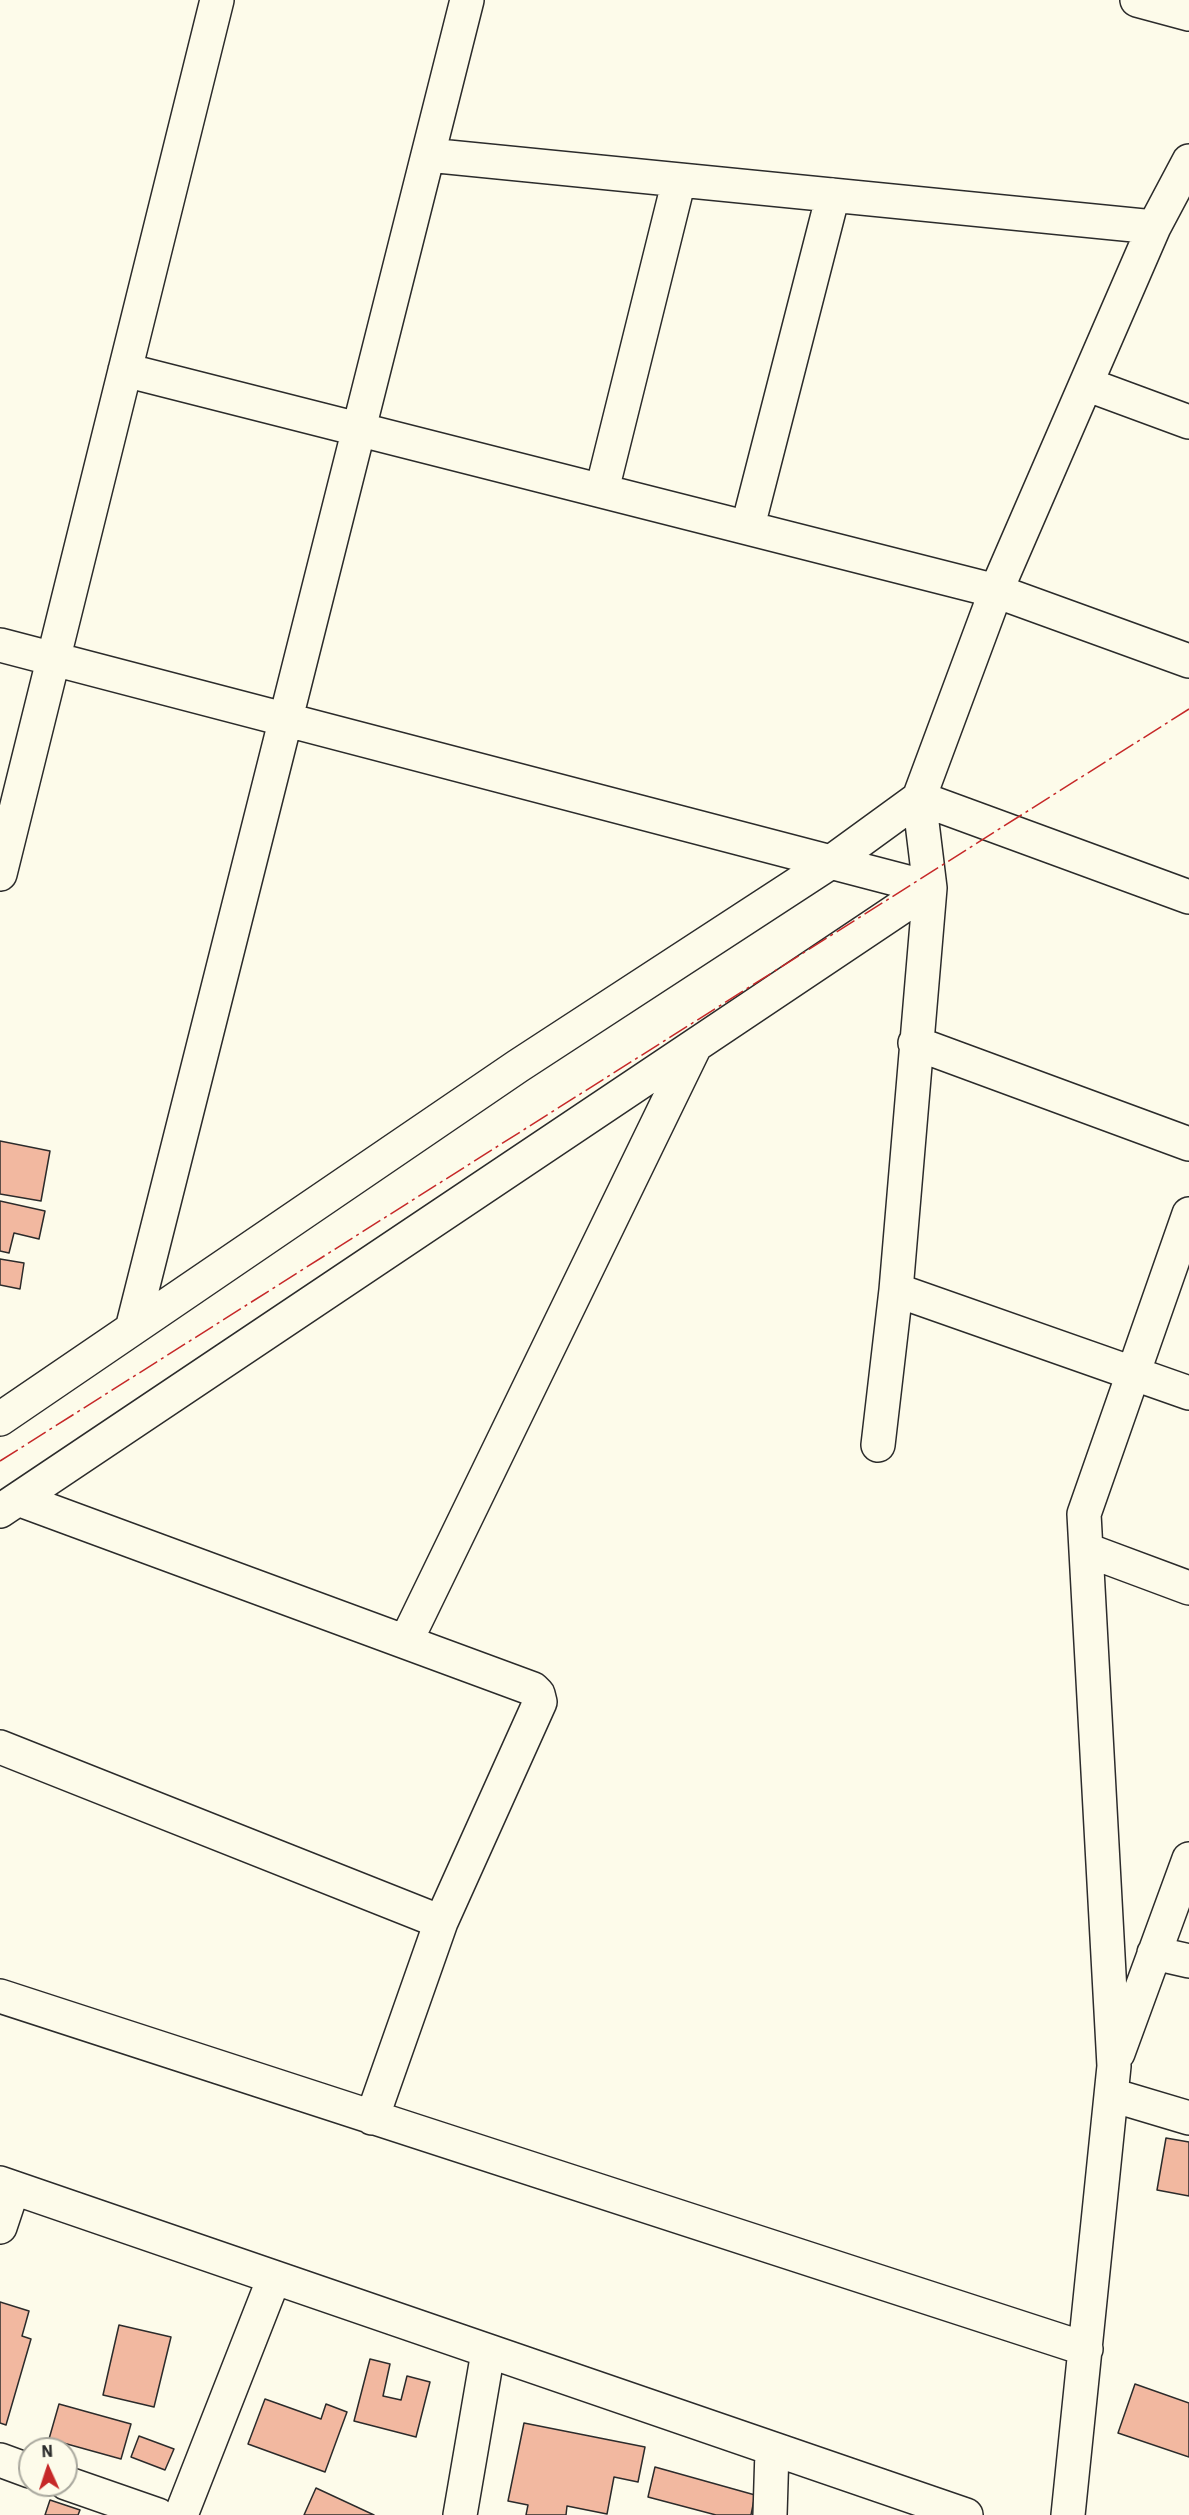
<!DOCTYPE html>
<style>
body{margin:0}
#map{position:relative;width:1189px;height:2515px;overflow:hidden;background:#fdfbea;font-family:"IBM Plex Sans",sans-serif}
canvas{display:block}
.north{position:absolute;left:18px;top:2437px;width:60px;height:60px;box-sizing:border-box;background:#fdfbea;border:2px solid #a9a89e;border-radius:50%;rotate:357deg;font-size:16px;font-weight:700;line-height:24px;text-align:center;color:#2b2b2b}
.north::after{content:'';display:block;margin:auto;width:21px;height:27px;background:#c62828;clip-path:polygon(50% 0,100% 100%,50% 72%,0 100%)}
</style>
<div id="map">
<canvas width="1189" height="2515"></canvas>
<div class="north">N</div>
</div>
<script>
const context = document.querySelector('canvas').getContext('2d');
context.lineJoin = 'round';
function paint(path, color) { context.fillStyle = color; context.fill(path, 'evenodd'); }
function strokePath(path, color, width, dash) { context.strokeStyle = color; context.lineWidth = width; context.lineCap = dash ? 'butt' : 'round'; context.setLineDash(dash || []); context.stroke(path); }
const building = new Path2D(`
 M 0,1141 L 50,1151 L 41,1201 L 0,1194 Z
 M 0,1201 L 45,1211 L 39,1239 L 14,1233 L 9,1253 L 0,1251 Z
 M 0,1259 L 24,1263 L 20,1289 L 0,1285 Z
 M 1166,2138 L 1189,2142 L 1189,2196 L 1157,2190 Z
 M 0,2302 L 29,2311 L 22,2336 L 31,2339 L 6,2425 L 0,2423 Z
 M 119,2325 L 171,2337 L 154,2407 L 103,2395 Z
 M 370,2359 L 390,2364 L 383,2396 L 401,2400 L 407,2376 L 430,2382 L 416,2437 L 354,2421 Z
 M 1135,2384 L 1189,2403 L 1189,2457 L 1118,2433 Z
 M 265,2399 L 321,2419 L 326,2404 L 347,2412 L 325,2472 L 248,2444 Z
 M 59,2404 L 131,2424 L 121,2459 L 49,2439 Z
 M 524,2423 L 645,2447 L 638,2482 L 614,2477 L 607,2514 L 567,2506 L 566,2515 L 526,2515 L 528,2505 L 508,2501 Z
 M 139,2436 L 174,2449 L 165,2470 L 131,2457 Z
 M 655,2467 L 755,2495 L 751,2515 L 716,2515 L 648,2497 Z
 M 316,2488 L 374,2515 L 304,2515 Z
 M 50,2500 L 80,2510 L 78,2515 L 45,2515 Z`);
const street = new Path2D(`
 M 1137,0 L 1189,14
 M 428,155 L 1154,227
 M 125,370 L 996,591 L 1189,661
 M 1086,384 L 1189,422
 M 602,490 L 679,180
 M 748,526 L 833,195
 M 0,645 L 930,888
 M 919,798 L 1189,897
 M 0,874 L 217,0
 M 915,1043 L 1189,1144
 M 896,1290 L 1189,1393
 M 132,1329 L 467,0
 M 0,1419 L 518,1066 L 831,862 L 919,798
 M 878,1445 L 896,1290 L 930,888 L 919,798 L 996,591 L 1154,227 L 1189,161
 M 18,1499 L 533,1689 L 538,1694 L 540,1702 L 441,1922 L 372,2118
 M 0,1511 L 930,888
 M 1087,1550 L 1189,1588
 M 406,1641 L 695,1046
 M 0,1747 L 441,1922
 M 1154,1953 L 1189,1961
 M 0,1996 L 1086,2349
 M 1118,2053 L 1189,1859
 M 1112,2095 L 1189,2118
 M 0,2183 L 966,2515
 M 0,2227 L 13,2188
 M 0,2460 L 30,2471
 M 66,2483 L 158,2515
 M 181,2515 L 274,2278
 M 460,2515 L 488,2352
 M 770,2515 L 772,2450
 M 1068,2515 L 1114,2066 L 1084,1514 L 1189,1214`);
const power = new Path2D(`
 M 0,1461 L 1189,709`);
paint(building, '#f2b8a0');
strokePath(building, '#2b2b2b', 1.5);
strokePath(street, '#2b2b2b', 36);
strokePath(street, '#fdfbea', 33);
strokePath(power, '#c62828', 1.5, [21, 4.5, 3, 4.5]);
</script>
